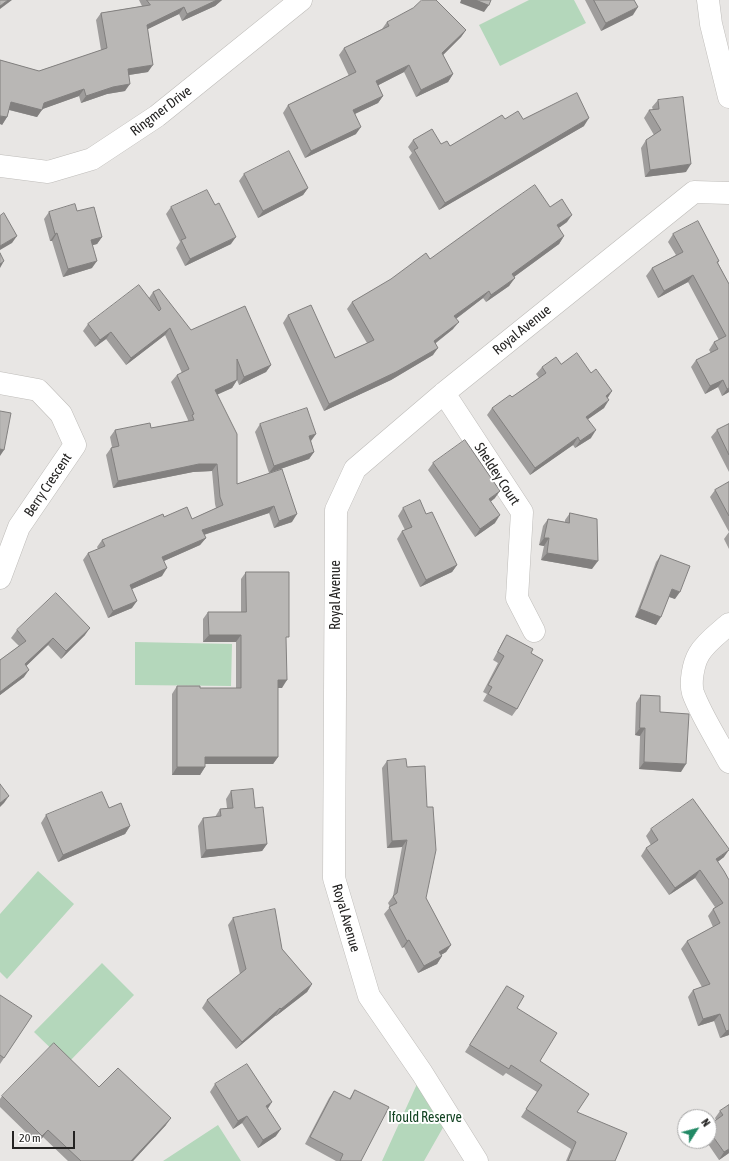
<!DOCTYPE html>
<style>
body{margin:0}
#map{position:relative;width:729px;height:1161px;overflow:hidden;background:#e8e6e4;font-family:"Asap Condensed",sans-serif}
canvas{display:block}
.north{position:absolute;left:677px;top:1109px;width:40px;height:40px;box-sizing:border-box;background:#fff;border:1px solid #a7a7a7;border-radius:50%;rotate:54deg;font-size:11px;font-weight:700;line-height:16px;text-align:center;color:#242322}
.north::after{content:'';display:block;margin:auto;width:14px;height:18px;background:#228965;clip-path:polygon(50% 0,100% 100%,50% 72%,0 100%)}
.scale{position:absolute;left:12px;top:1131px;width:63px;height:18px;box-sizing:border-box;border:2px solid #242322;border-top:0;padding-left:5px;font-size:12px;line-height:14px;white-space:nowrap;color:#242322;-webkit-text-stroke:3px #fff;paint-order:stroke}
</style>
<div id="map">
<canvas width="729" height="1161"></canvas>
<div class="north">N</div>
<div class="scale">20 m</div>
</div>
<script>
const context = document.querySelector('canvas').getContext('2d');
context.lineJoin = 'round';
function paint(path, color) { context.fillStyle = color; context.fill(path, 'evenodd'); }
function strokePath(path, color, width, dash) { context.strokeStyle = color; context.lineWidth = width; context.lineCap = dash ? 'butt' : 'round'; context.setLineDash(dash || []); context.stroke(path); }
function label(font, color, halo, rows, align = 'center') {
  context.font = font + ' "Asap Condensed",sans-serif'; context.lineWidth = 4; context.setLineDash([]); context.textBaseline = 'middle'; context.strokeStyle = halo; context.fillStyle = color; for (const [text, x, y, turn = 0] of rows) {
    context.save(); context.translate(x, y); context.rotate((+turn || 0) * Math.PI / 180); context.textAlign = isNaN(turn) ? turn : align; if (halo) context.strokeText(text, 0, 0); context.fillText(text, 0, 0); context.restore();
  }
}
const green = new Path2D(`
 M 529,0 L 574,0 L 586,23 L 500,66 L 479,25 Z
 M 135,642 L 232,644 L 231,686 L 135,685 Z
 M 38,871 L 74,904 L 7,979 L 0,972 L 0,914 Z
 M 102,963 L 134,995 L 67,1064 L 34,1032 Z
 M 422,1073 L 449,1117 L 424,1161 L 382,1161 Z
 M 218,1125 L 241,1161 L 163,1161 Z`);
const minor = new Path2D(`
 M 708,0 L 711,24 L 729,97
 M 0,166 L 48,172 L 92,159 L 157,116 L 301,0
 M 0,383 L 38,390 L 61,414 L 75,445 L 19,527 L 0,578
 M 444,393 L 522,512 L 517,598 L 534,631
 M 729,624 C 719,633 706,642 699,654 C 693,664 690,683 693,693 C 701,715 718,741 729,762
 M 477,1161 L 422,1073 L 369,996 L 334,878 L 336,510 L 355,469 L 444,393 L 694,192 L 729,193`);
const wall = new Path2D(`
 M 139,0 L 222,0 L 215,6 L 182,21 L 179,14 L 147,29 L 148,72 L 129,75 L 125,91 L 107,94 L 81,103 L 79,96 L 42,109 L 37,117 L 9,110 L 7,117 L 2,125 L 0,60 L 39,71 L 101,50 L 96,20 L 101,13 L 142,6 Z
 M 585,0 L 634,0 L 633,15 L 601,31 Z
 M 387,22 L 466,30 L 461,37 L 443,55 L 453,74 L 448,82 L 416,97 L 404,72 L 378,85 L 383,96 L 378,103 L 355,114 L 356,134 L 305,158 L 283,113 L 288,105 L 349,76 L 339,55 L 344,48 L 382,29 Z
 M 658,100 L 686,172 L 645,177 L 641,148 L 646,140 L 654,135 L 644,118 L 649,110 L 653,110 L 652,107 Z
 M 505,119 L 523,119 L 584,126 L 439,210 L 409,157 L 412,153 L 408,147 L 413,140 L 450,146 Z
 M 244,174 L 308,188 L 303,195 L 258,218 L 239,181 Z
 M 171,207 L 231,244 L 185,266 L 176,248 L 180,242 L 166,214 Z
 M 77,211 L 102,237 L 97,244 L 92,245 L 92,268 L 63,277 L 52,241 L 50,241 L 44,219 L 49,212 Z
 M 567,222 L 558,228 L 564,236 L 559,244 L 514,277 L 509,286 L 486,302 L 483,298 L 456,319 L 453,329 L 436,343 L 433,355 L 391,380 L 324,411 L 283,323 L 288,315 L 335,358 L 367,343 L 347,309 L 352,302 L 430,259 Z
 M 673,234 L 719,261 L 718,263 L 729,284 L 729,392 L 722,396 L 718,387 L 705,394 L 691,367 L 696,360 L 711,353 L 709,350 L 714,342 L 719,340 L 688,282 L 658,298 L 646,276 L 652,268 L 676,255 L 668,242 Z
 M 153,292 L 191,330 L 271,365 L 266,372 L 239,385 L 237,380 L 232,388 L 217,394 L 237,484 L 282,469 L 292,522 L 274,528 L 269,513 L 204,535 L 206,538 L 200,545 L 164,561 L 162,576 L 132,589 L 132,608 L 108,618 L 83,560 L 88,553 L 98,549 L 97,547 L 102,540 L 164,517 L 192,519 L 216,508 L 215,504 L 212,471 L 193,472 L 113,488 L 106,455 L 111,448 L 112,447 L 110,437 L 115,430 L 151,428 L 188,421 L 188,420 L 171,382 L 177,375 L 182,373 L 165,335 L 126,365 L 106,339 L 95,347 L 83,331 L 88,324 L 149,298 Z
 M 561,364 L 591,373 L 612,391 L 607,398 L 604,408 L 588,419 L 591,438 L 575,448 L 573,445 L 530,475 L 487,415 L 492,408 L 512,397 L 539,378 L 536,374 L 542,367 Z
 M 260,424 L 311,441 L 314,452 L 309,459 L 269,473 L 255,432 Z
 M 729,424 L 729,472 L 711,437 L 717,430 Z
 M 433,463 L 495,498 L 490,502 L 495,523 L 475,537 L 428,470 Z
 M 729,482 L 729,549 L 724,539 L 729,532 L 710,497 L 715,490 Z
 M 403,508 L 457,565 L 452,572 L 420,587 L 397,539 L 402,531 L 405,530 L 398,516 Z
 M 570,513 L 592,569 L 541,560 L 544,546 L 539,545 L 543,526 L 548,519 L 565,522 L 565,520 Z
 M 661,555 L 675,599 L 669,597 L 656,625 L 635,617 L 656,562 Z
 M 246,572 L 286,641 L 282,688 L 278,688 L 278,757 L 273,764 L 205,764 L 205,767 L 200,775 L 172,775 L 172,694 L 177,686 L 200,688 L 236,688 L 236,642 L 203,642 L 203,619 L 208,612 L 241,612 L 241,579 Z
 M 17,630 L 85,635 L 61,659 L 48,645 L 26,666 L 24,677 L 0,695 L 0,660 L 19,646 L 11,638 Z
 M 507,635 L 531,653 L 517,709 L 512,716 L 483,701 L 487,694 L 483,692 L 498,663 L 493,660 L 502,643 Z
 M 641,695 L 660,712 L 681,772 L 639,769 L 640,736 L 635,735 L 636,703 Z
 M 387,761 L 407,767 L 426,898 L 451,945 L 446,952 L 441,955 L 442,956 L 437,964 L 418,973 L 404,947 L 402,948 L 384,914 L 390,907 L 388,903 L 393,896 L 402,847 L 387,848 L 382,768 Z
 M 231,791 L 255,808 L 267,844 L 262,851 L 201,858 L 198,826 L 203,818 L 215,817 L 220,809 L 227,808 L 226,799 Z
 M 109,808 L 130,826 L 125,834 L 58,862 L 41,823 L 46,815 Z
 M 651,829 L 724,857 L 717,862 L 724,871 L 729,1035 L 720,1038 L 714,1021 L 698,1026 L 688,997 L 693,990 L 702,987 L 681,949 L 687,941 L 713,927 L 708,916 L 713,909 L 715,907 L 695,878 L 669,895 L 641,856 L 646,848 L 651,845 L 646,836 Z
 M 233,918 L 282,949 L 312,984 L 307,992 L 276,1016 L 275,1016 L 236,1049 L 202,1008 L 207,1000 L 240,974 L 228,925 Z
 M 507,986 L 517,1008 L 540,1061 L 577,1112 L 615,1161 L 566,1161 L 571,1149 L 521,1117 L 537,1092 L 506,1073 L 503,1076 L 465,1052 Z
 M 0,995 L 4,1058 L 0,1064 Z
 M 215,1084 L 268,1109 L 276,1136 L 258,1148 L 242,1123 L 233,1129 L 210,1092 Z
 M 99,1087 L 166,1125 L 133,1161 L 68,1161 L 43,1137 L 37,1143 L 0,1107 L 0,1099 L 2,1096 Z
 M 355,1090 L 361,1161 L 336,1161 L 305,1144 L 329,1098 L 334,1091 L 349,1099 Z
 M 729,1105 L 729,1153 L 719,1160 L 706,1141 L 709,1141 L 709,1125 L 716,1120 L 715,1118 L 720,1111 Z`);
const shadedWall = new Path2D(`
 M 8,0 L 12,0 L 0,9 L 0,6 Z
 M 217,0 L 222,0 L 215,6 L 182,21 L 187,14 Z
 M 461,0 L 476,0 L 489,5 L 484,12 L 460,3 Z
 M 184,7 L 179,14 L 142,32 L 147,25 Z
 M 638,7 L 633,15 L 601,31 L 606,23 Z
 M 466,30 L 461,37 L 437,61 L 442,53 Z
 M 153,65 L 148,72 L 122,76 L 128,69 Z
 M 409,65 L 404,72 L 371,89 L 376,81 Z
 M 453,74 L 448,82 L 416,97 L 421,90 Z
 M 130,84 L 125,91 L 107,94 L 81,103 L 86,96 L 113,87 Z
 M 84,89 L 79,96 L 40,110 L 42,110 L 37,117 L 6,109 L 11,102 L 44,103 Z
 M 383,96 L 378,103 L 348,117 L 353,110 Z
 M 0,116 L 7,117 L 2,125 L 0,124 Z
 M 589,118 L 584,126 L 439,210 L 445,203 Z
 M 361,127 L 356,134 L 305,158 L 311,151 Z
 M 691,164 L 686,172 L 645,177 L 650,170 Z
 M 308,188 L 303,195 L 258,218 L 263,211 Z
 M 572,215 L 567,222 L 552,233 L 557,225 Z
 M 57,233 L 52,241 L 50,241 L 55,234 Z
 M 17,236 L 12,243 L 0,250 L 0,246 Z
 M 564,236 L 559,244 L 507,282 L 512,274 Z
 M 102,237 L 97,244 L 86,247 L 91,240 Z
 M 236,237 L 231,244 L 185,266 L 190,259 Z
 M 4,261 L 0,268 L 0,264 Z
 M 97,261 L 92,268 L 63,277 L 68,269 Z
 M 693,275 L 688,282 L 658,298 L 664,291 Z
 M 515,278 L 509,286 L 486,302 L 491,295 Z
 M 489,291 L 483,298 L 449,324 L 454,316 Z
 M 459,322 L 453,329 L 429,348 L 434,341 Z
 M 170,328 L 165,335 L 126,365 L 131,358 Z
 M 111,332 L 106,339 L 95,347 L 100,340 Z
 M 438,348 L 433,355 L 391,380 L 324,411 L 329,404 Z
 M 271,365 L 266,372 L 239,385 L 244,377 Z
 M 237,380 L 232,388 L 210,398 L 215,390 Z
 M 723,380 L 718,387 L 705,394 L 710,386 Z
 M 729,388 L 729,392 L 722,396 L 727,389 Z
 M 612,391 L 607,399 L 606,396 Z
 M 609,400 L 604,408 L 581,424 L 586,417 Z
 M 596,430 L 591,438 L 575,448 L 580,441 Z
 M 316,434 L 311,441 L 303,443 L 309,436 Z
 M 578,437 L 573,445 L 530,475 L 535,468 Z
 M 0,449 L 4,450 L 0,456 Z
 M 314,452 L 309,459 L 269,473 L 274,466 Z
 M 199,464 L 217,464 L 212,471 L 193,472 L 113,488 L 118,481 Z
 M 500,491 L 495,498 L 484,507 L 489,499 Z
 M 274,506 L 269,513 L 197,537 L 202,530 Z
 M 297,514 L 292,522 L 274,528 L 279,521 Z
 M 500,515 L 495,523 L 475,537 L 480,529 Z
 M 206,538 L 200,545 L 157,564 L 162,557 Z
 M 544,538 L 549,538 L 544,546 L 539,545 Z
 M 547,553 L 598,561 L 592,569 L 541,560 Z
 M 457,565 L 452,572 L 420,587 L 426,580 Z
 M 167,568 L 162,576 L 125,592 L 130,585 Z
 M 672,589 L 680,592 L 675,599 L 667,596 Z
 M 137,601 L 132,608 L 108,618 L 113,611 Z
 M 640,609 L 661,617 L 656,625 L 635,617 Z
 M 90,628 L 85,635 L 61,659 L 66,651 Z
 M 209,635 L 241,635 L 236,642 L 203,642 Z
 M 53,638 L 48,645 L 20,672 L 25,664 Z
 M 29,670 L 24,677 L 0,695 L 0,692 Z
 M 278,680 L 287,680 L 282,688 L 273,688 Z
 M 640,728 L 645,728 L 640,736 L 635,735 Z
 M 205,757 L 278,757 L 273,764 L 200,764 Z
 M 644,762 L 686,764 L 681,772 L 639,769 Z
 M 177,767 L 205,767 L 200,775 L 172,775 Z
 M 9,796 L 4,803 L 0,807 L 0,803 Z
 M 130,826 L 125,834 L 58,862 L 63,855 Z
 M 407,840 L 402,847 L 387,848 L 392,841 Z
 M 267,844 L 262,851 L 201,858 L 206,850 Z
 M 729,850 L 724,857 L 711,867 L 716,859 Z
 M 700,870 L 695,878 L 669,895 L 675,888 Z
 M 409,940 L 404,947 L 402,948 L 407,941 Z
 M 451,945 L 446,952 L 434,959 L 439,952 Z
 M 442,956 L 437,964 L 418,973 L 424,966 Z
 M 312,984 L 307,992 L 276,1016 L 281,1009 Z
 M 280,1008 L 275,1016 L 236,1049 L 242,1042 Z
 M 720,1014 L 714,1021 L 698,1026 L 703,1019 Z
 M 729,1030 L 729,1035 L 720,1038 L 726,1031 Z
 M 272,1102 L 267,1110 L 266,1106 Z
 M 247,1116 L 242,1123 L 233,1129 L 238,1121 Z
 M 171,1118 L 166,1125 L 133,1161 L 131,1161 Z
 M 281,1129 L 276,1136 L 258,1148 L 263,1140 Z
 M 48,1130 L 43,1137 L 37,1143 L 42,1136 Z
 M 729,1149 L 729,1153 L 719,1160 L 724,1152 Z`);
const building = new Path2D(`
 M 0,0 L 8,0 L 0,6 Z
 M 147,0 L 217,0 L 187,14 L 184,7 L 147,25 L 153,65 L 128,69 L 130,84 L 113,87 L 86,96 L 84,89 L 44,103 L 42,110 L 11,102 L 7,117 L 0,116 L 0,60 L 39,71 L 107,48 L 101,13 L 150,5 Z
 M 422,0 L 436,0 L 466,30 L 442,53 L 453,74 L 421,90 L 409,65 L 376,81 L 383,96 L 353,110 L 361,127 L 311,151 L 288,105 L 356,72 L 344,48 L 389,26 L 387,22 L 413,8 Z
 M 476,0 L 491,0 L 489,5 Z
 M 594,0 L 634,0 L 638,7 L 606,23 Z
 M 577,93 L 589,118 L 445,203 L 414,150 L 418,148 L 413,140 L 432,129 L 441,144 L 447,141 L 450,146 L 502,115 L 505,119 L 518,111 L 523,119 Z
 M 683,97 L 691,164 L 650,170 L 646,140 L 661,130 L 649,110 L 659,109 L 658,100 Z
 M 289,151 L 308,188 L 263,211 L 244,174 Z
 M 535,185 L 550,207 L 562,199 L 572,215 L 557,225 L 564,236 L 512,274 L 515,278 L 491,295 L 489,291 L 454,316 L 459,322 L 434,341 L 438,348 L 396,372 L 329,404 L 288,315 L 311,305 L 335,358 L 374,340 L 352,302 L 391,279 L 426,253 L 430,259 L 494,213 Z
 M 207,190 L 215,205 L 219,203 L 236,237 L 190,259 L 181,240 L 186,238 L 171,207 Z
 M 75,204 L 77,211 L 94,207 L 102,237 L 91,240 L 97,261 L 68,269 L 57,233 L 55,234 L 49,212 Z
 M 4,213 L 17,236 L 0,246 L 0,216 Z
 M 698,221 L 719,261 L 717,262 L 729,284 L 729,388 L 727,389 L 723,380 L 710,386 L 696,360 L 718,349 L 714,342 L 726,336 L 693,275 L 664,291 L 652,268 L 683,252 L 673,234 Z
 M 0,253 L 4,261 L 0,264 Z
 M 139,285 L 159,311 L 161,309 L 153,292 L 159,289 L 191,330 L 245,306 L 271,365 L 244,377 L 237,359 L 237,380 L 215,390 L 237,434 L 237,484 L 282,469 L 297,514 L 279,521 L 274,506 L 202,530 L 206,538 L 162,557 L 167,568 L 130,585 L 137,601 L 113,611 L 88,553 L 105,546 L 102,540 L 163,514 L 164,517 L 187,507 L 192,519 L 223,505 L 220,497 L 217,464 L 199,464 L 118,481 L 111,448 L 119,446 L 115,430 L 150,423 L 151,428 L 194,420 L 192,415 L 194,414 L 177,375 L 189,369 L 170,328 L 131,358 L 111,332 L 100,340 L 88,324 Z
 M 577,353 L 591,373 L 596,369 L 612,391 L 606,396 L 609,400 L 586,417 L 596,430 L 580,441 L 578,437 L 535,468 L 492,408 L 510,395 L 512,397 L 546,373 L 542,367 L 556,357 L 561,364 Z
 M 307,408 L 316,434 L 309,436 L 314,452 L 274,466 L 260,424 Z
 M 0,411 L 11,413 L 4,450 L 0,449 Z
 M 729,424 L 729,455 L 717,430 Z
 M 465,440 L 500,491 L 489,499 L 500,515 L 480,529 L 433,463 Z
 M 729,482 L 729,516 L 715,490 Z
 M 420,500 L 426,514 L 432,512 L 457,565 L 426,580 L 402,531 L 412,527 L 403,508 Z
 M 570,513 L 597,519 L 598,561 L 547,553 L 549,538 L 544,538 L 548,519 L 569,523 Z
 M 661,555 L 690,566 L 680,592 L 672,589 L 661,617 L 640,609 Z
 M 246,572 L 289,572 L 289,637 L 286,637 L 287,680 L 278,680 L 278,757 L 205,757 L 205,767 L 177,767 L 177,686 L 200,686 L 200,688 L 241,688 L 241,635 L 209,635 L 208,612 L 246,612 Z
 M 56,593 L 90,628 L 66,651 L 53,638 L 25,664 L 29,670 L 0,692 L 0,660 L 26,641 L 17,630 Z
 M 507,635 L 533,649 L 531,653 L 543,660 L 517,709 L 488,694 L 492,687 L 488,685 L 504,656 L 498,652 Z
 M 641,695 L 660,696 L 660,712 L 689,714 L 686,764 L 644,762 L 645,728 L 640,728 Z
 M 406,759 L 407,767 L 425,766 L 427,807 L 433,807 L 436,850 L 426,898 L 451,945 L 439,952 L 442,956 L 424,966 L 409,940 L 407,941 L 389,907 L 397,903 L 393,896 L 397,893 L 407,840 L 392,841 L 387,761 Z
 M 0,784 L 9,796 L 0,803 Z
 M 253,789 L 255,808 L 263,807 L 267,844 L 206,850 L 203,818 L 221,816 L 220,809 L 233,808 L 231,791 Z
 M 102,792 L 109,808 L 121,803 L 130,826 L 63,855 L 46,815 Z
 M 693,799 L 729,849 L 729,850 L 716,859 L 724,871 L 729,880 L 729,1030 L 726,1031 L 720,1014 L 703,1019 L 693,990 L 710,984 L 687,941 L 720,923 L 713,909 L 723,903 L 700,870 L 675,888 L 646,848 L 658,840 L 651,829 Z
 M 275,909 L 282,949 L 312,984 L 281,1009 L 280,1008 L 242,1042 L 207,1000 L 246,969 L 233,918 Z
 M 507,986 L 524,996 L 517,1008 L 557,1033 L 540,1061 L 589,1094 L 577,1112 L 627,1133 L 615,1161 L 568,1161 L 576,1142 L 526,1109 L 542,1085 L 511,1065 L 509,1069 L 470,1045 Z
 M 0,995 L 32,1016 L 4,1058 L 0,1055 Z
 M 54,1043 L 99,1087 L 118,1068 L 171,1118 L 131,1161 L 81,1161 L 48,1130 L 42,1136 L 2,1096 Z
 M 247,1064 L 272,1102 L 266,1106 L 281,1129 L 263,1140 L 247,1116 L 238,1121 L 215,1084 Z
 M 355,1090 L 389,1107 L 361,1161 L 340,1161 L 343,1154 L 310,1137 L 334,1091 L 350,1099 Z
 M 729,1105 L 729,1149 L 724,1152 L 709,1131 L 709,1125 L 723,1115 L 720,1111 Z`);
const streetNames = [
 ["Ringmer Drive",161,111,-37],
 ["Royal Avenue",522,330,-39],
 ["Sheldey Court",497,474,57],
 ["Berry Crescent",48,485,-56],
 ["Royal Avenue",336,595,-90],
 ["Royal Avenue",346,918,74]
];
const parkNames = [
 ["Ifould Reserve",425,1118]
];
paint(green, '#b4d7bb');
strokePath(minor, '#bebcb9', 23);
strokePath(minor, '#fff', 22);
paint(wall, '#9f9d9c');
paint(shadedWall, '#82807f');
paint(building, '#b9b7b5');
strokePath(building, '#82807f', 1);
label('14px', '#242322', '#fff', streetNames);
label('14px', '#124322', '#fff', parkNames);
</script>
